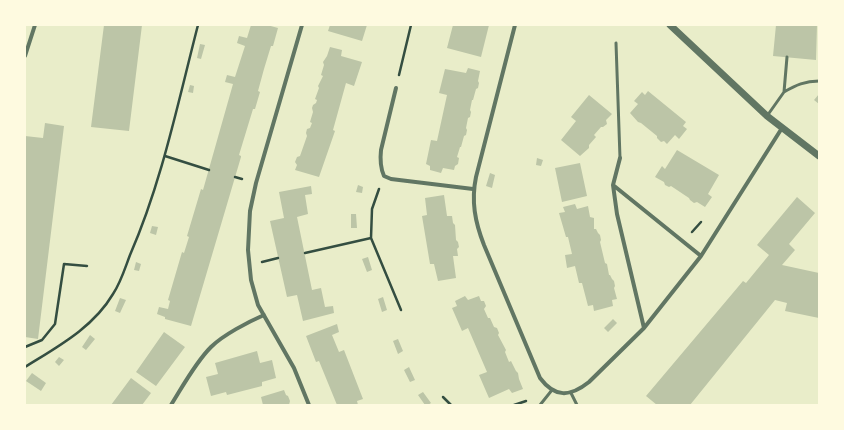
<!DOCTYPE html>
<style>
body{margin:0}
#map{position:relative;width:844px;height:430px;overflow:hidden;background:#e9edc9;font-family:"Open Sans",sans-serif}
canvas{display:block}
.frame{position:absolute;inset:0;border:26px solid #fefae0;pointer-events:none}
</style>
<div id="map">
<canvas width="844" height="430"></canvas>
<div class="frame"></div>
</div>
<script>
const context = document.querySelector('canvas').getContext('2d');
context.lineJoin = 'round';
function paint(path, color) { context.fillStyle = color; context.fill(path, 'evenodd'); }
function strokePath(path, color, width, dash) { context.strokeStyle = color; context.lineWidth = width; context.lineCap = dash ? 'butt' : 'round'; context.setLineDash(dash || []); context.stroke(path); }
const building = new Path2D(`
 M 104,25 L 142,25 L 129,131 L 91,127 Z
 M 251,25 L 267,25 L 278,28 L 273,46 L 271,46 L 264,69 L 258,91 L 260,92 L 255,109 L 253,109 L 239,155 L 241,156 L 241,157 L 191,326 L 165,319 L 165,317 L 157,314 L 159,307 L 168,309 L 170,301 L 168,300 L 182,252 L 184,253 L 189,237 L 187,236 L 201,189 L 203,190 L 233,84 L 225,82 L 227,75 L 235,77 L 245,46 L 237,43 L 239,36 L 247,38 Z
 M 330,25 L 367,25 L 362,41 L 328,31 Z
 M 453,25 L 489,25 L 481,57 L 447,48 Z
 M 776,25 L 817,25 L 816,60 L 773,56 Z
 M 200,44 L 205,45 L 201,59 L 197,58 Z
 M 330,47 L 342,50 L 341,56 L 362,62 L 354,86 L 346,83 L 333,130 L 335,131 L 319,177 L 295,170 L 297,165 L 295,162 L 297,157 L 300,156 L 307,136 L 306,133 L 307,129 L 310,128 L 312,123 L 310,122 L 313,112 L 312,108 L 313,105 L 316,103 L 317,100 L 315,99 L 319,88 L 318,86 L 323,76 L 321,75 L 324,65 L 323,62 L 327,56 Z
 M 468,68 L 480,71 L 478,81 L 479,83 L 478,88 L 476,89 L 473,100 L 472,100 L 470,110 L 471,112 L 470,117 L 468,118 L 466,128 L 467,130 L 466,135 L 464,136 L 461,147 L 460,147 L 457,157 L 459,158 L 458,164 L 455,166 L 454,170 L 443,168 L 441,173 L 430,170 L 430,166 L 426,164 L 431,140 L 437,141 L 447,95 L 439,93 L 445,69 L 466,73 Z
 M 190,85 L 194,86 L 193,93 L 188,92 Z
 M 648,91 L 686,122 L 683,126 L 687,129 L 679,139 L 675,135 L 667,144 L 664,141 L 661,142 L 657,138 L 657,136 L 641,123 L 638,122 L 630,113 L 638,104 L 634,101 L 642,92 L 645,95 Z
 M 819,94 L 819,104 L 814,100 Z
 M 589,95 L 612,114 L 606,120 L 607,124 L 603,127 L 601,127 L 594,135 L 596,137 L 589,145 L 589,148 L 580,156 L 561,140 L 576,121 L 571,117 Z
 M 45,123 L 64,126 L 38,339 L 25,337 L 25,136 L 43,138 Z
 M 677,150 L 719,175 L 708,194 L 712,197 L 705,207 L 697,202 L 694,203 L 690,200 L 689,198 L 671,186 L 669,187 L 665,185 L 664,182 L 655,177 L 662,166 L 665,169 Z
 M 537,158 L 543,160 L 541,166 L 536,165 Z
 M 580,163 L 587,196 L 562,202 L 555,168 Z
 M 490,173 L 495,175 L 492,188 L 486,186 Z
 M 358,185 L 363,187 L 362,193 L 356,192 Z
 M 311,186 L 312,194 L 305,195 L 308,214 L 297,217 L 312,290 L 321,288 L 325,307 L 333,306 L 334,313 L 303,321 L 297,295 L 287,297 L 270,221 L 284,218 L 279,192 Z
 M 444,195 L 447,216 L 452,216 L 453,223 L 455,225 L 456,240 L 458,242 L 459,247 L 457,249 L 458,256 L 453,256 L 456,278 L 438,281 L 434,264 L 430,264 L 422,216 L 427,215 L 425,198 Z
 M 797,197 L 815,213 L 789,244 L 795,250 L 782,265 L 819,273 L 819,318 L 785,311 L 787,303 L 775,300 L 690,405 L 657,405 L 646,396 L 743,281 L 746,283 L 769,255 L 757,245 Z
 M 575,204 L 577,209 L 588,206 L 590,217 L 594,218 L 594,229 L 596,229 L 598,233 L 600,235 L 601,240 L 600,242 L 605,263 L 607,264 L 609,275 L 610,275 L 612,279 L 614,281 L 615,286 L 614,288 L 617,299 L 612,300 L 613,306 L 594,311 L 593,305 L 588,306 L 582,283 L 579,283 L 575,266 L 567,268 L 565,255 L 572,254 L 568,237 L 566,237 L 559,213 L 565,212 L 563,207 Z
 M 351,214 L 356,214 L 357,228 L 351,228 Z
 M 152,226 L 158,227 L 156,235 L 150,233 Z
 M 368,257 L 372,270 L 367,272 L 362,259 Z
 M 136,262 L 141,264 L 139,271 L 134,270 Z
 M 465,296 L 468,300 L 479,296 L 481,301 L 484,301 L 486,306 L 484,309 L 488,318 L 490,318 L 494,327 L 497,328 L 499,333 L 498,335 L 506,350 L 505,352 L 509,362 L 511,361 L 516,371 L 518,373 L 519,379 L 523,389 L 512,393 L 509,389 L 489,398 L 479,375 L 487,372 L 468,328 L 462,331 L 452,308 L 457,306 L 455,301 Z
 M 383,297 L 387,310 L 382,312 L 378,299 Z
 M 120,298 L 126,300 L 120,313 L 115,311 Z
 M 613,319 L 617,323 L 608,332 L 604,328 Z
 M 337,324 L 339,332 L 332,335 L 339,352 L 344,350 L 363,399 L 357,401 L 358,405 L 337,405 L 319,361 L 316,362 L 306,336 Z
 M 164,332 L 185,347 L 156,386 L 136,372 Z
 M 90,335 L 95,339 L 86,350 L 82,347 Z
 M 398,339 L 403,351 L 398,354 L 393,341 Z
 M 257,351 L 260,363 L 272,360 L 276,378 L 262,382 L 262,386 L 227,395 L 226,392 L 211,396 L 206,377 L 218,374 L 215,363 Z
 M 59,357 L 64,360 L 59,366 L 55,362 Z
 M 409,367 L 415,380 L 410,382 L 404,370 Z
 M 32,373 L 46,383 L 41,391 L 26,381 Z
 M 131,378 L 151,393 L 142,405 L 111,405 Z
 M 284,390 L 286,395 L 288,396 L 290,401 L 289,405 L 263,405 L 261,397 Z
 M 423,392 L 431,403 L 428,405 L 425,405 L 418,395 Z`);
const path = new Path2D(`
 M 399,75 L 411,25
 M 165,156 L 209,170
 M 235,177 L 242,179
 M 379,189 L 372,209 L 371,238 L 401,310
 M 692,232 L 701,222
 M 305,253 L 371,238
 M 262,262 L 278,258
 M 25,347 L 42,340 L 55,324 L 64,264 L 87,266
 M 25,367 C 57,347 93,328 113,294 C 121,282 125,268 130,255 C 162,182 178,102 198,25
 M 443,397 L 451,405
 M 514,405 L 526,401`);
const service = new Path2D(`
 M 616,43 L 620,158
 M 784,92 C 796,85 805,81 819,81
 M 767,116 L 784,92 L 787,57
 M 571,393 L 577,405
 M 540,405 L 552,390`);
const minor = new Path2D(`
 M 302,25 L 256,183 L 250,211 L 248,250 L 251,280 L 258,305 L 294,368 L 309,405
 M 515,25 L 476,177 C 471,201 475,222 484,245 L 540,378 C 555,398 570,397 589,382 L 644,328 L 701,256 L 782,128
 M 25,56 L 35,25
 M 396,88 L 381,150 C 380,159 380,167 384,176 L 391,179 L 473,189
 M 620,158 L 613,185 L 617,214 L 644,328
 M 613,185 L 701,256
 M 171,405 C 183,386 195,363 211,347 C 223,335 248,322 264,315`);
const tertiary = new Path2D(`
 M 670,25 L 767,116 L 819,156`);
paint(building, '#bcc5a7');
strokePath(path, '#344e41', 2.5);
strokePath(service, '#617663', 3);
strokePath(minor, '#617663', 4);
strokePath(tertiary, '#617663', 7);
</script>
